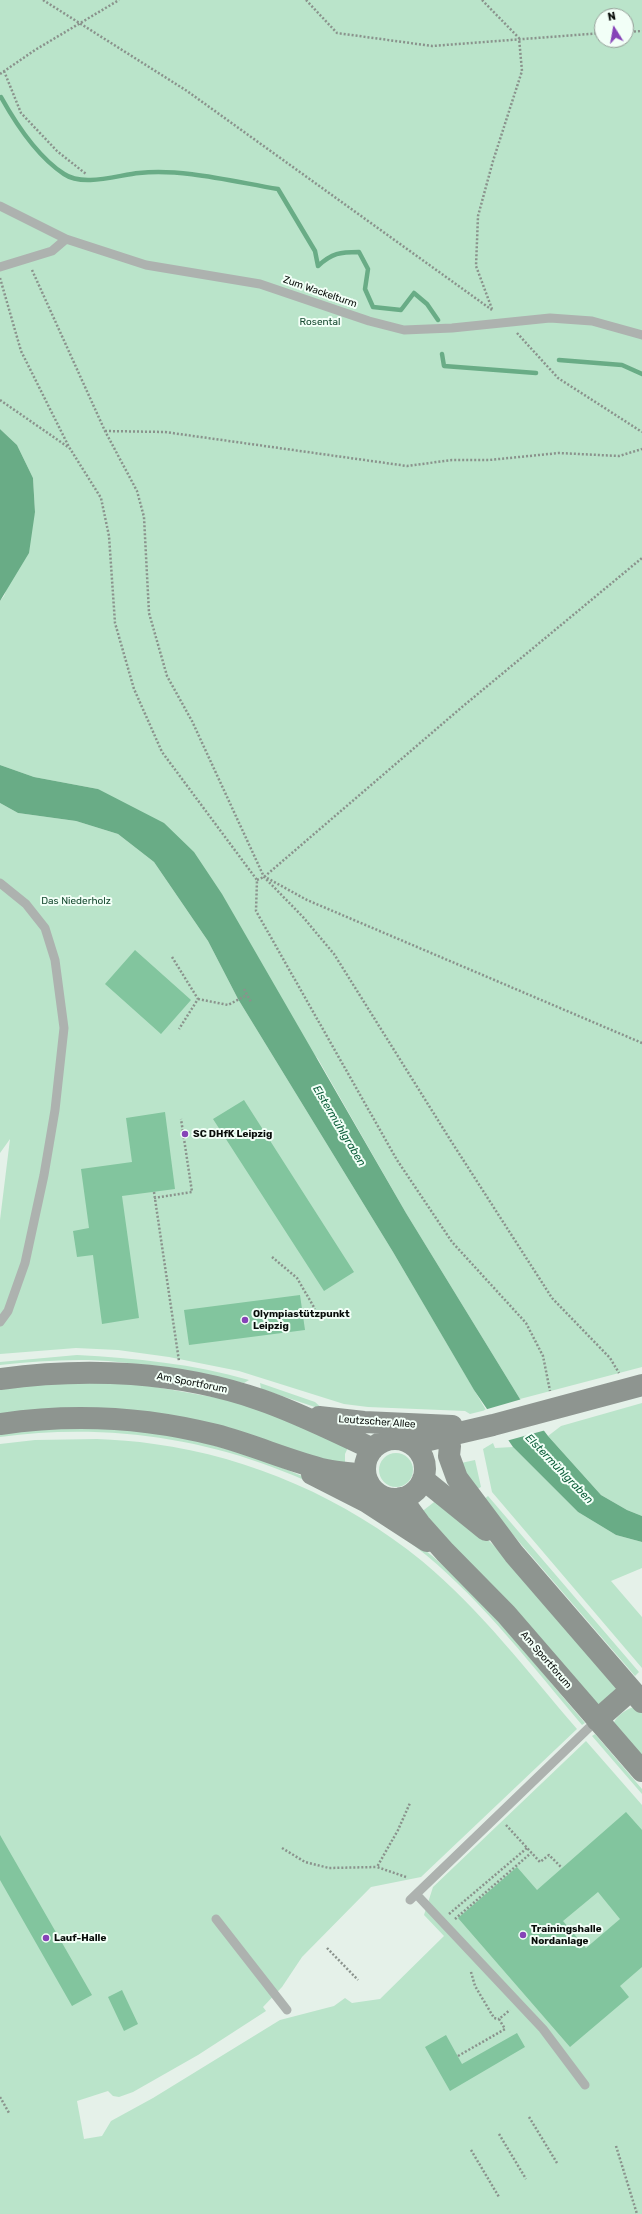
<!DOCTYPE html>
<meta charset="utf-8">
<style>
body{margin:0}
#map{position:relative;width:642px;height:2214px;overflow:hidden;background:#e5f1e9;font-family:Rubik,sans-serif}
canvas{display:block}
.north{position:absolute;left:594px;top:8px;width:40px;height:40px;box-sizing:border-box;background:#f2fff7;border:1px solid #959e98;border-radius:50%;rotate:349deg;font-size:11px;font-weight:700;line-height:16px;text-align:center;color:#090d0a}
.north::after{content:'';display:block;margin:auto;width:14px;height:18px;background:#8643b7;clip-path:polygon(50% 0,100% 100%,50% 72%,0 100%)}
</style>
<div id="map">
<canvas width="642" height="2214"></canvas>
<div class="north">N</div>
</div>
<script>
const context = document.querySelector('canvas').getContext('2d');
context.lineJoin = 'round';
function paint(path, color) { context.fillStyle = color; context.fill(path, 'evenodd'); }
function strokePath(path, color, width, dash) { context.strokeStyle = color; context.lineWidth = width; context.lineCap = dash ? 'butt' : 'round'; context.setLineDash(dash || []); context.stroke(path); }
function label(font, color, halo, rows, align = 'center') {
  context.font = font + ' Rubik,sans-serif'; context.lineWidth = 4; context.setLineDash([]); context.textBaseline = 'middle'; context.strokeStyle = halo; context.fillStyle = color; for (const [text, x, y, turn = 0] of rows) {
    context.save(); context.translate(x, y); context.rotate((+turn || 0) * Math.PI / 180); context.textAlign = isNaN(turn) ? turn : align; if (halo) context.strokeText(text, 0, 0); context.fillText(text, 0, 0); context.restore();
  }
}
const green = new Path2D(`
 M 0,0 L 642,0 L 642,1367 L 520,1399 L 406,1213 L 318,1059 L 98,789 L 34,777 L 0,765 L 0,601 L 4,596 L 35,512 L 33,478 L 17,445 L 0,429 ZM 602,16 L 626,16 L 626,40 L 602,40 Z
 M 0,803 L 18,813 L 76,821 L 118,834 L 154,862 L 208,941 L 238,999 L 393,1252 L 486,1410 L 470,1414 L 465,1411 L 368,1407 L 344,1404 L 239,1371 L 169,1357 L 118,1350 L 76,1348 L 0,1354 L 0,1220 L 10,1139 L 0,1153 Z
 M 77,1355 C 135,1358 194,1364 249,1380 L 244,1383 C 202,1375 161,1366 118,1362 C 79,1358 39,1361 0,1365 L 0,1362 Z
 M 110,1379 L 241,1402 L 350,1443 L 345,1454 L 345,1467 L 268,1443 L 0,1416 L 0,1384 Z
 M 260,1383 L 315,1402 L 324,1410 L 261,1389 Z
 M 642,1403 L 642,1516 L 627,1510 L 601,1495 L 548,1436 L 561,1426 Z
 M 97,1428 C 117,1430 138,1430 158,1433 C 272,1453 383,1503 466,1587 C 508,1630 546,1677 585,1723 L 582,1725 C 533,1667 485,1604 426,1555 C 307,1458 152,1416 0,1437 L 0,1434 L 34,1429 Z
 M 97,1439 C 116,1440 135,1441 154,1444 C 251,1457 346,1499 422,1561 C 480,1609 528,1672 577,1729 L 421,1877 L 371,1887 L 302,1957 L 282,1987 L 263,2007 L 266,2011 L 198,2055 L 133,2092 L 119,2097 L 113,2096 L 108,2091 L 77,2101 L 84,2139 L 102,2136 L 111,2121 L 153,2098 L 280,2020 L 334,2006 L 345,1998 L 352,2003 L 380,1999 L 444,1936 L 424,1915 L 433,1887 L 586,1741 L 642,1805 L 642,2214 L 0,2214 L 0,1444 L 35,1440 Z
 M 493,1443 L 495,1448 L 513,1447 L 578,1512 L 616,1535 L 642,1542 L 642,1568 L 611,1581 L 642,1617 L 642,1668 L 492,1492 L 483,1449 Z
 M379 1470a17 17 0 1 1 34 0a17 17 0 1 1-34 0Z
 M 475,1460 L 481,1487 L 475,1490 L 461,1463 Z
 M 488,1496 L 639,1672 L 635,1676 L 483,1500 Z
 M 438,1499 L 488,1540 L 517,1568 L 617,1689 L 599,1704 L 596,1704 L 420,1513 Z
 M 634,1707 L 642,1712 L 642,1761 L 613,1725 C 615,1717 626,1709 634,1707 Z
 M 595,1734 L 642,1789 L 642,1794 L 592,1736 Z`);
const water = new Path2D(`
 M 0,429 L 17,445 L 33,478 L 35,512 L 29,553 L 0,601 Z
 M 0,765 L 34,777 L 98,789 L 164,823 L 194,852 L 222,894 L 406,1213 L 520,1399 L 548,1436 L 601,1495 L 627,1510 L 642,1516 L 642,1542 L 616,1535 L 578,1512 L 513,1447 L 474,1390 L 393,1252 L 238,999 L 208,941 L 154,862 L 118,834 L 76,821 L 18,813 L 0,803 Z`);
const pier = new Path2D(`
 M 522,1399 L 546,1430 L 506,1441 L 484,1410 Z`);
const stream = new Path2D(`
 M 1,97 C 16,124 38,157 64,174 C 83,187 118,175 139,173 C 182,168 235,182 278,189 L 315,251 L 318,266 C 332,253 340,252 359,252 L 368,269 L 365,289 L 373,307 L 401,310 L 414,293 L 427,304 L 438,320
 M 442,354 L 444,366 L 536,373
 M 559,360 L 622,365 L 642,374`);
const building = new Path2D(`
 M 135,950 L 191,1000 L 161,1034 L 105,984 Z
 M 244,1100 L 354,1272 L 324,1291 L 213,1119 Z
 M 165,1112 L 175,1189 L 122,1196 L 139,1318 L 102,1324 L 93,1255 L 77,1257 L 73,1231 L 89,1228 L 81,1169 L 132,1162 L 126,1118 Z
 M 300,1295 L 305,1330 L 189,1345 L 184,1310 Z
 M 626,1812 L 642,1830 L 642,1967 L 620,1986 L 629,1997 L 570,2047 L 458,1918 L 517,1867 L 537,1890 ZM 598,1892 L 620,1919 L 586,1948 L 563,1921 Z
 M 0,1835 L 92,1995 L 72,2006 L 0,1880 Z
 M 122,1990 L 138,2024 L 124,2031 L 108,1997 Z
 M 517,2033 L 525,2047 L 450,2091 L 425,2047 L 446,2035 L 462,2064 Z`);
const path = new Path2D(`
 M 43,0 L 187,91 L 492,310
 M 306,0 L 337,33 L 432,46 L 602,33
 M 482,0 L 519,38 L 522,71 L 493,161 L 478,216 L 476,266 L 492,309
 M 626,32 L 642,31
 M 4,71 L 21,113 L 57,151 L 86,174
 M 0,74 L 35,50 L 119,0
 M 32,270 L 105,431 L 137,491 L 144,517 L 149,613 L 167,676 L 192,721 L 264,877 L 303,917 L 334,954 L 451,1141 L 552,1298 L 610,1358 L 619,1373
 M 0,278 L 21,351 L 69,447 L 101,498 L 109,536 L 115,623 L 134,689 L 162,752 L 257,880 L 256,911 L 397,1160 L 452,1242 L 526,1323 L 543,1356 L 550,1391
 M 517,333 L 558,378 L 642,432
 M 0,400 L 68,447
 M 105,431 L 165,432 L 407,466 L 452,460 L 489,460 L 559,453 L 619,456 L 642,449
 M 267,878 L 307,900 L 642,1043
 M 257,880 L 264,877 L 462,707 L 642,558
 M 172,957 L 198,999 L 179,1029
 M 244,989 L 251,1002
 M 198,999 L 228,1005 L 247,995
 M 154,1192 L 179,1361
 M 154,1198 L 192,1192 L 181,1119
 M 272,1257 L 297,1278 L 315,1309
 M 506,1825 L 540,1862 L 549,1855 L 561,1867
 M 282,1848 L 305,1862 L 329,1868 L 377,1867
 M 406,1877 L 377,1867 L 398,1830 L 410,1803
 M 449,1914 L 527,1848
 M 455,1919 L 531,1853
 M 327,1948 L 358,1980
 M 471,1972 L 475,1986 L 494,2018 L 499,2019
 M 458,2056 L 505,2029 L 499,2019 L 510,2010
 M 0,2097 L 9,2113
 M 529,2117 L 557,2163
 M 499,2134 L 526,2179
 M 616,2146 L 637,2214
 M 471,2150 L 499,2197`);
const service = new Path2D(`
 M 0,206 L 66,239 L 146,265 L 260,284 L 369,321 L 404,330 L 452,328 L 550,318 L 592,321 L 642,335
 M 0,267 L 52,251 L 66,239
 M 0,883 L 26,904 L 45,928 L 55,960 L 64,1028 L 55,1110 L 44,1175 L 25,1263 L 8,1311 L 0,1322
 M 417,1895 L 543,2029 L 585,2085
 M 410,1900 L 597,1720
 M 216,1919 L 287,2010`);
const secondary = new Path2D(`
 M 0,1379 C 86,1367 178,1371 261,1400 C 299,1413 336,1432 373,1449
 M 319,1417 L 364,1422 L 452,1426
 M 0,1424 C 73,1413 145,1417 216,1435 C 254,1445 289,1461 326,1470 C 339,1473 353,1473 365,1475
 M365 1469a30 30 0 1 1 60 0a30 30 0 1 1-60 0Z
 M 412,1444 L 493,1425 L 642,1385
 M 450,1446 L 449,1456 L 457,1478 L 514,1554 L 642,1702
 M 312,1474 L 367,1502 L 427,1541
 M 423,1479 L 486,1530
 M 401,1498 L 420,1524 L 445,1552 L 506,1614 L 642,1771
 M 597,1720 L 631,1690`);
const markers = [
 [185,1134,4,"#8643b7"],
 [245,1320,4,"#8643b7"],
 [523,1935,4,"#8643b7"],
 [46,1938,4,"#8643b7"]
];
const streetNames = [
 ["Zum Wackelturm",320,292,19],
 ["Am Sportforum",192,1383,11],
 ["Leutzscher Allee",377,1422,4],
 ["Am Sportforum",546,1660,49]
];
const parkNames = [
 ["Rosental",320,322],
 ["Das Niederholz",76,901]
];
const poiNames = [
 ["SC DHfK Leipzig",193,1134],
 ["Olympiastützpunkt",253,1314],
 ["Leipzig",253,1326],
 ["Trainingshalle",531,1929],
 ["Nordanlage",531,1941],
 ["Lauf-Halle",54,1938]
];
const waterNames = [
 ["Elstermühlgraben",339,1126,59],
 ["Elstermühlgraben",559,1469,46]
];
paint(green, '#bae4ca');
paint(water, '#69ac86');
paint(pier, '#e5f1e9');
strokePath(stream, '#69ac86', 4.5);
paint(building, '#82c59e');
strokePath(path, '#8a928c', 2.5, [2, 2]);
strokePath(service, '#adb2af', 9);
strokePath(secondary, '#8e9590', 22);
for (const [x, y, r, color] of markers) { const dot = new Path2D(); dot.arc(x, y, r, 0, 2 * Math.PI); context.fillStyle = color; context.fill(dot); strokePath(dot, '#f2fff7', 1.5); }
label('10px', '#090d0a', '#f2fff7', streetNames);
label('10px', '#164a30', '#f2fff7', parkNames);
label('bold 10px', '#090d0a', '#f2fff7', poiNames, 'left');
label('italic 11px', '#0c5e3a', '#f2fff7', waterNames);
</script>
